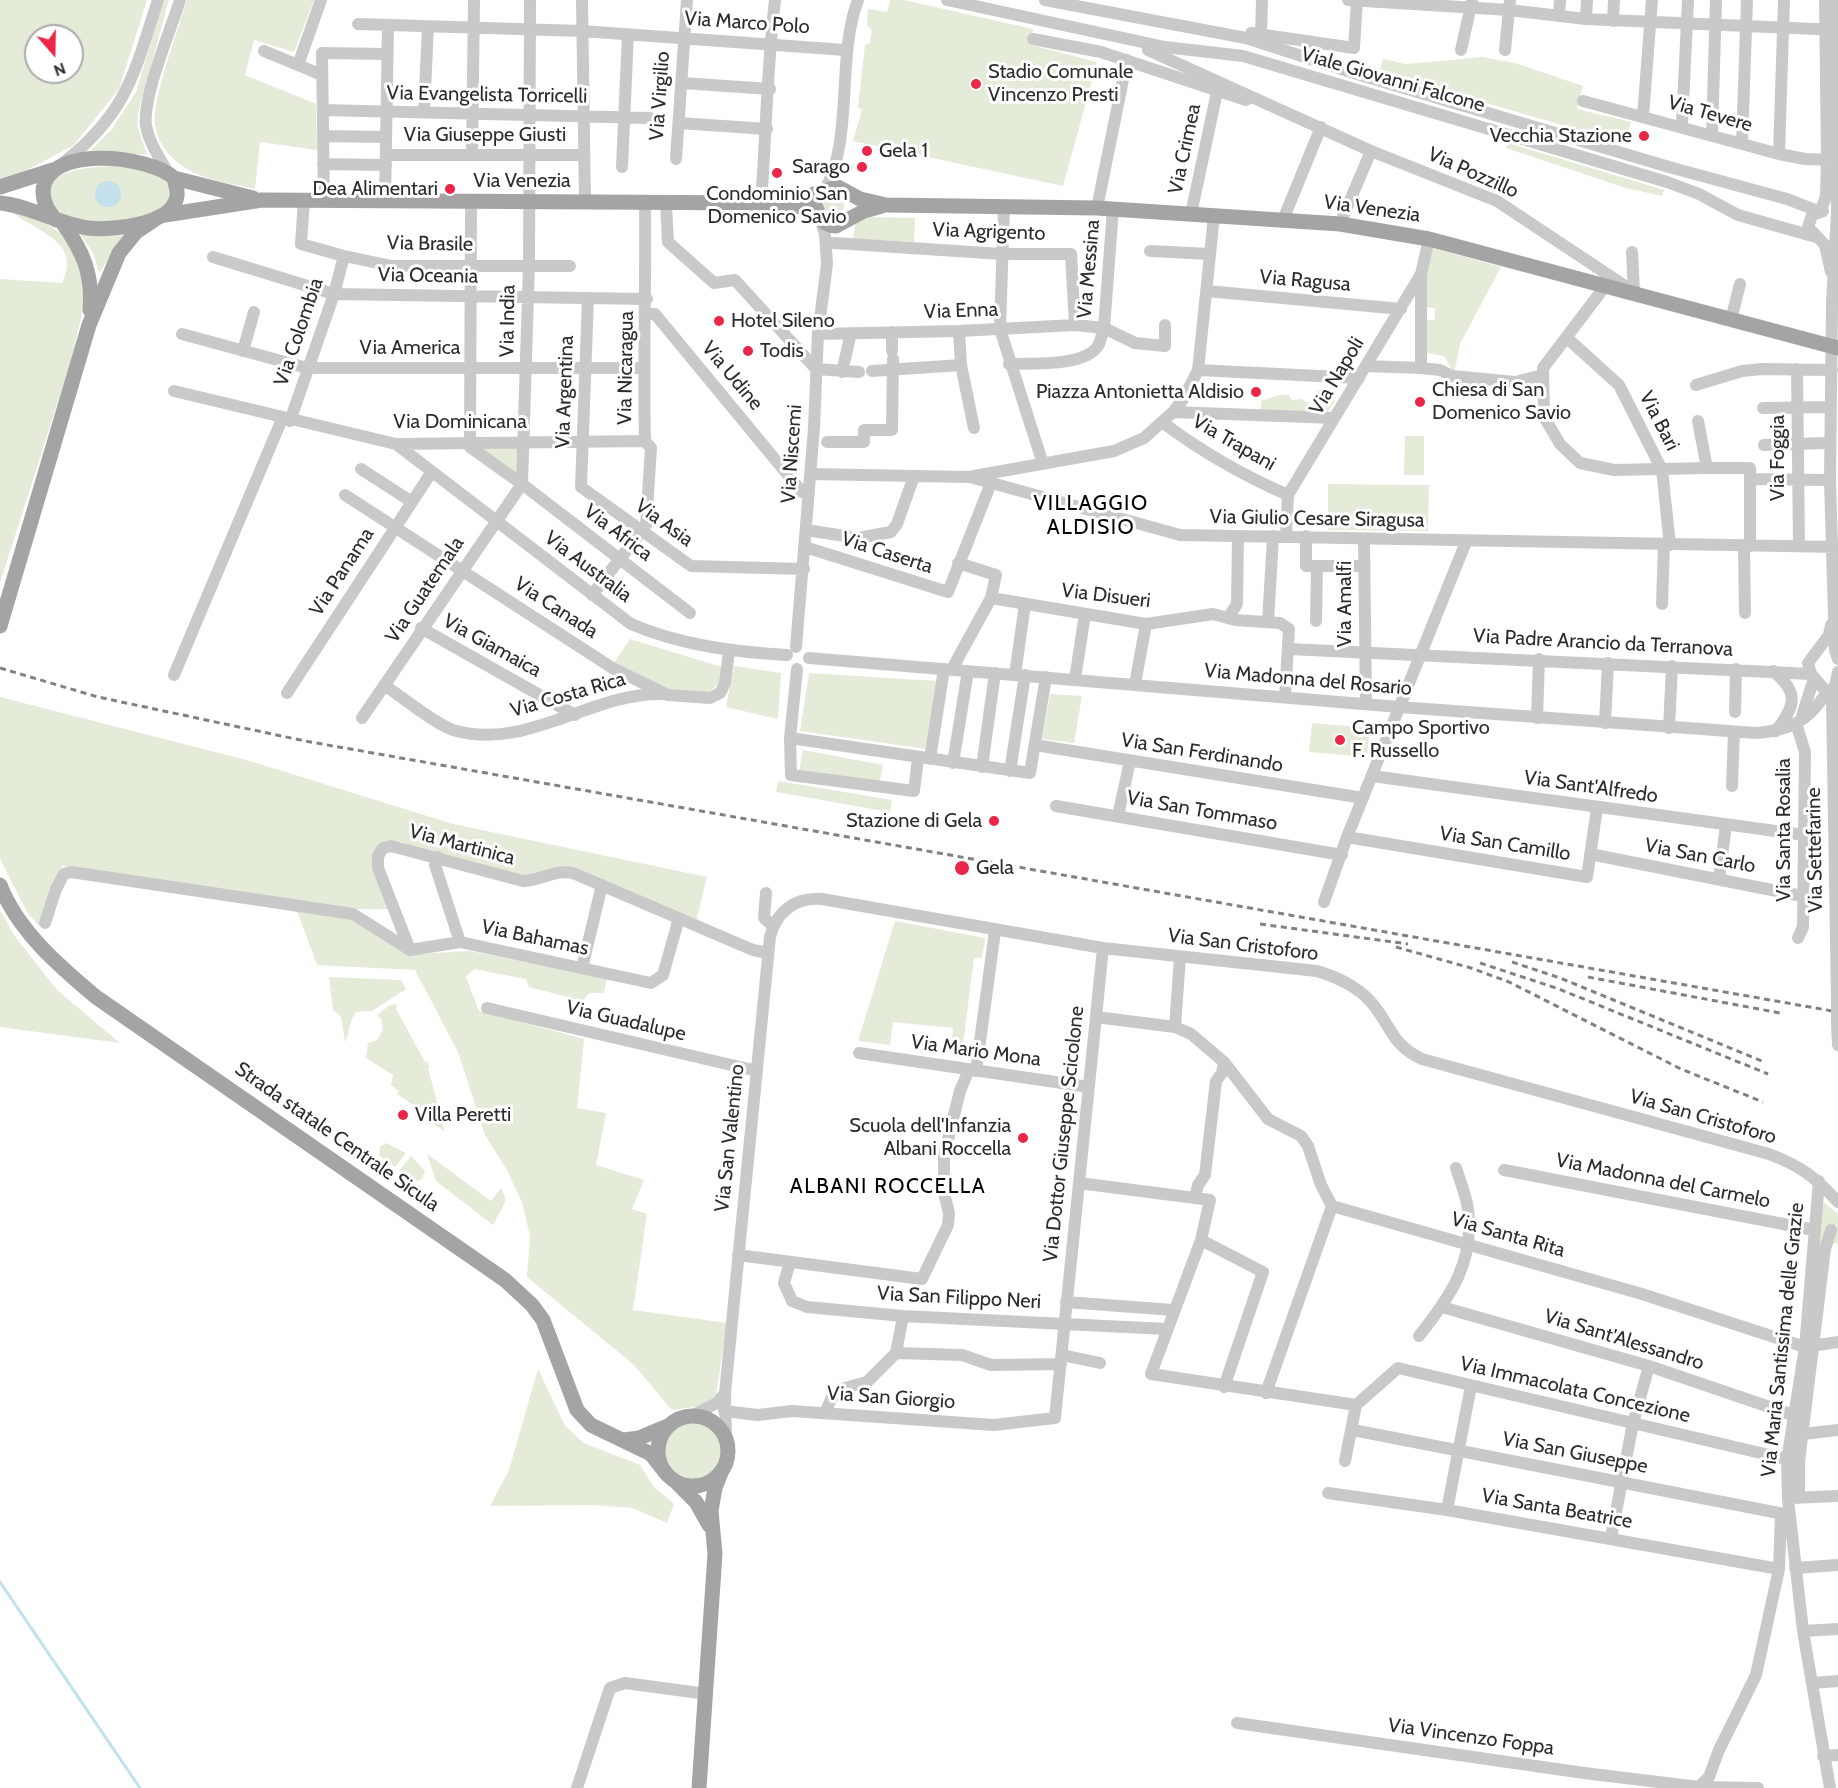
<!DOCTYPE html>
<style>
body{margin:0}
#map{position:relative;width:1838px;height:1788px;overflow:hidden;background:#fff;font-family:Cabin,sans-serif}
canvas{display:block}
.north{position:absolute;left:24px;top:24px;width:60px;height:60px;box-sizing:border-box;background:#fff;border:2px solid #ababab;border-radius:50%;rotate:160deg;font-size:16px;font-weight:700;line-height:24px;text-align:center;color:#2c2c2c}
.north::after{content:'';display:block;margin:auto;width:21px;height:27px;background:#ec2648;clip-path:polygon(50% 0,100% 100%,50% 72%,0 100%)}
</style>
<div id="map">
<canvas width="1838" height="1788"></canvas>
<div class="north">N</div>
</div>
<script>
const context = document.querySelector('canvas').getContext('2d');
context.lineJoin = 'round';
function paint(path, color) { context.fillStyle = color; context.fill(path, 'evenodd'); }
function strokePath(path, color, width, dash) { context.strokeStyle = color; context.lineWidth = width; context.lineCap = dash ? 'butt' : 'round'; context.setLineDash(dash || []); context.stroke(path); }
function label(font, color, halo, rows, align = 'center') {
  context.font = font + ' Cabin,sans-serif'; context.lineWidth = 6; context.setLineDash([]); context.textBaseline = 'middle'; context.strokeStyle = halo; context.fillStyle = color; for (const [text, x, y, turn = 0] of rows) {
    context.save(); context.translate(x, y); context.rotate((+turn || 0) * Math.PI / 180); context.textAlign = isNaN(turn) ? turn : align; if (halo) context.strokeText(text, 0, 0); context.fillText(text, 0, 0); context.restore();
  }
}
const green = new Path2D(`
 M 0,0 L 147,0 L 119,89 L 74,145 L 20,174 L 0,180 ZM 36,36 L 72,36 L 72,72 L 36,72 Z
 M 164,0 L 169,0 L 139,109 L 137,125 L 147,154 L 86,155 L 112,129 L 136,92 Z
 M 187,0 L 314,0 L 294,52 L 254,40 L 245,75 L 316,104 L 317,150 L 260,142 L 255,189 C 235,184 207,181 189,170 C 172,161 157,144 155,124 C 152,98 179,28 187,0 Z
 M 890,0 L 904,0 L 1033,29 L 1031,45 L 1097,62 L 1063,186 L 853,141 L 862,110 L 858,107 L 865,45 L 870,43 L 872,30 L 867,25 L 868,9 L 887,12 Z
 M 1482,57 L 1515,63 L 1583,86 L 1577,109 L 1631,122 L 1624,143 L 1379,72 L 1383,59 L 1406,64 Z
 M 1508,143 L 1664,190 L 1662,196 L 1626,188 L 1506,148 Z
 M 114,166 L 144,170 L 166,180 C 169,187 172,195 168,202 C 155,227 86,225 64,215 C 57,211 52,206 50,198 C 41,168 96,167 114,166 Z
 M822 205a11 11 0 1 1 22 0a11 11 0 1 1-22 0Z
 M 13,213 L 39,219 L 62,234 L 79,262 L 85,280 L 83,310 L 70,364 L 0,583 L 0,279 L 62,283 C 82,242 38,232 13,213 Z
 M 870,217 L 915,218 L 914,242 L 853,239 L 856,220 Z
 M 78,231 L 103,236 L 125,235 L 99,273 L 93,253 Z
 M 1433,248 L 1501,267 L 1460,344 L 1454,374 L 1444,356 L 1426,353 L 1425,320 L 1435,320 L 1435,308 L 1426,307 L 1426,271 Z
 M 1317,390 L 1335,401 L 1326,414 L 1261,410 L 1261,401 L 1279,395 L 1289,395 L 1292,400 L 1301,399 L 1316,407 Z
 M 1405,436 L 1424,436 L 1424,475 L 1404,475 Z
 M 519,447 L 518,476 L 481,448 Z
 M 1328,484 L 1429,485 L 1428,531 L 1328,530 Z
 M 630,639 L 722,667 L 722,679 L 709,693 L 669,689 L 614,663 Z
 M 734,666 L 781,673 L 778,719 L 726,707 Z
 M 809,673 L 937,681 L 927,749 L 800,731 Z
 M 1050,694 L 1082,696 L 1074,743 L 1042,739 Z
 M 0,697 L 250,761 L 453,824 L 707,877 L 696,922 L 580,871 L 518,877 L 438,857 L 402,842 L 386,841 L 376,849 L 390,909 L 353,909 L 62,866 L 39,926 L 27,912 L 0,859 Z
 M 1312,723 L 1370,728 L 1367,757 L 1309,752 Z
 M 803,750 L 883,765 L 879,785 L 799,771 Z
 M 778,781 L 892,800 L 890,812 L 776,792 Z
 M 0,910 L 14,935 L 57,990 L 120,1043 L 0,1027 Z
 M 297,911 L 349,918 L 417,954 L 470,951 L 607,978 L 604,993 L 589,993 L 583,1001 L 529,987 L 526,979 L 474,969 L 466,977 L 479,1011 L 584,1039 L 577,1108 L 606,1113 L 596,1165 L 644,1180 L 632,1209 L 647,1214 L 633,1310 L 727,1323 L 716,1395 L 708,1405 L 672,1410 L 634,1365 L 527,1277 L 530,1237 L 523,1205 L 507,1170 L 485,1135 L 458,1052 L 415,970 L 317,965 Z
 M 895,921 L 985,938 L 982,958 L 974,958 L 962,1053 L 951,1051 L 953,1028 L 893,1022 L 890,1045 L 858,1041 Z
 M 329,977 L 401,980 L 406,989 L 372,1011 L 356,1012 C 347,1026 351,1031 345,1042 L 341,1017 L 333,1010 Z
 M 397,1004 L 396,1009 L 425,1062 L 427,1061 L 430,1067 L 428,1068 L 445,1132 L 411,1108 L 413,1105 L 397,1094 L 399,1091 L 391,1085 L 393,1075 L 366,1058 L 368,1043 L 377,1040 L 383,1030 L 381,1019 L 377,1015 L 390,1005 Z
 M 386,1143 L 406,1153 L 395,1167 L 379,1155 L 380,1147 Z
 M 427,1154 L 491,1201 L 501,1188 L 506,1200 L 493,1225 L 436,1181 Z
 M 411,1156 L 425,1171 L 422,1179 L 417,1181 L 399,1171 Z
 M 1821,1200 L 1838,1214 L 1838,1243 L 1824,1243 L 1813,1340 Z
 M 538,1369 L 565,1426 L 584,1443 L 640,1465 L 654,1487 L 674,1504 L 667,1523 L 632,1508 L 593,1505 L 490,1506 L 509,1470 Z
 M665 1450a29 29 0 1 1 58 0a29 29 0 1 1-58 0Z`);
const water = new Path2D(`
 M95 194a13 13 0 1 1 26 0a13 13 0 1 1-26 0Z`);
const stream = new Path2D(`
 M 0,1582 L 140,1788`);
const minor = new Path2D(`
 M 582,0 L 585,202
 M 947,0 L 1165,47 L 1243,56 L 1667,182 L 1699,194 L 1738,215 L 1816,237
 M 1045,0 L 1246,38 L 1357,74 L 1669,167 L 1787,199 L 1818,211
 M 1348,0 L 1509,10 L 1586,19 L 1838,30
 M 1834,0 L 1837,213 L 1832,303 L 1830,480 L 1835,650 L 1838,659
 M 1559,16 L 1560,0
 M 1586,19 L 1587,0
 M 1613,21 L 1614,0
 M 358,24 L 582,31 L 845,50
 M 1251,33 L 1354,48 L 1357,0
 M 1261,36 L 1262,0
 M 1033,39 L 1101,52 L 1246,100
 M 1148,50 L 1371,151 L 1497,201 L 1631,290
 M 1461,50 L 1472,1
 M 1505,50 L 1510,0
 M 264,51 L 322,75
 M 298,65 L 321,0
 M 682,83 L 770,89
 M 1583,101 L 1779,154 L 1805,159 L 1837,160
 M 323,110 L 650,118
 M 424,112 L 428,27
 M 1643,116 L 1652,0
 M 679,123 L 767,129
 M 1682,125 L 1688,0
 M 1712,135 L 1716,0
 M 323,136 L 386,137
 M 1742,143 L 1747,0
 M 1779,154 L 1784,0
 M 386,155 L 584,155
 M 472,155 L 474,0
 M 676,159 L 687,0
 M 63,163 C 127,113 134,74 158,0
 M 323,164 L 386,165
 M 622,167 L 628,34
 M 168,173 C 160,158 149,143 146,126 C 142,97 171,30 180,0
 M 824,191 C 854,142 836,57 858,0
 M 304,200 L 301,244 L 344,256 L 392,266 L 570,266
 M 324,200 L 322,53 L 387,54
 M 385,201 L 388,26
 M 471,201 L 470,447 L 522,484 L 529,264 L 530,0
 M 666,203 L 668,242 L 714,283 L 735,280 L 816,369 L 859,372
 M 761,203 C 766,136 767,67 775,0
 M 1004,207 L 1000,329 L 1043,464
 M 1097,208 L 1127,60
 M 1821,210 L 1826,196 L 1827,160 L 1825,0
 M 1823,211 L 1812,215 L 1808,227 L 1825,245 L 1831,272
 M 1191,214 L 1217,92
 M 1283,220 L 1321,127
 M 1340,224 L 1371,151
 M 834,243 L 1002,254 L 1071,254 L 1075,325
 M 1150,251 L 1210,254
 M 1632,252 L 1634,292
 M 213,257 L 334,294 L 647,299
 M 1421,276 L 1421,368
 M 1606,285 L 1543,368 L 1544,417 L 1560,444 L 1580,463 L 1614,470 L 1707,468
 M 1207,291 L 1401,309
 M 588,298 L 581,487 L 691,566 L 804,569
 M 647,314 L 655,314 L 802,492 L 809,493
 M 1731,320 L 1740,284
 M 959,331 L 961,365 L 974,428
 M 892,332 L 892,351
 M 182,334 L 307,368 L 643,368
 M 818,334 L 959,331 L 1075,325 L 1104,328 L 1135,343 L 1165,346 L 1165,325
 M 1567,338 L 1619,385 L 1662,470 L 1670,545
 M 243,351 L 254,312
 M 1009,364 C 1032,363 1084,367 1098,346 C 1101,341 1102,333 1104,328 L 1113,209
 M 1366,366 L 1421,368 L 1440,370 L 1452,376 L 1515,382 L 1543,375
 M 1797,369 L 1799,546
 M 1198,370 L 1359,378
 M 872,371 L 961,365
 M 842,372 L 851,333
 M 1696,385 L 1742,371 L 1762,369 L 1832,370
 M 174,391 L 396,444 L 645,441
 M 1763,408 L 1826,407
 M 1173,412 L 1334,418
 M 290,421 L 334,294 L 344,256
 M 1698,421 L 1707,468 L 1750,468 L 1750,546
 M 1162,422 C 1202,452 1242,475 1288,495
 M 827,442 L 864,442 L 864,430 L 892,430 L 893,359
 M 396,444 L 631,624 C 680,645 734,652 787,655
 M 1764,445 L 1826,443
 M 361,469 L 412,502
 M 810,474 L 970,477 L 1180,535 L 1838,547
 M 974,476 L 1114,451 L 1144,438 L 1173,412 L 1184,398 L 1198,370 L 1214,216
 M 1750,479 L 1825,480
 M 345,495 L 614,669 L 668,695 L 710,698 L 720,693 L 725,683 L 729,651
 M 806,530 L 858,538 L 891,532 L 897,524 L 914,476
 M 1286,536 L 1288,495 L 1421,274 L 1429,239
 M 1306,536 L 1306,566 L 1364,566
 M 1364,539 L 1366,704
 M 1744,546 L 1745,613
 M 805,547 L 948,592 L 991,483
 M 592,595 L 646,525 L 651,448 L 645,441 C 643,361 646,282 645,203
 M 991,598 L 1146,624 L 1213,614 L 1235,620 L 1280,623 L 1289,629 L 1285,697
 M 1662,604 L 1664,544
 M 1228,618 L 1237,604 L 1238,536
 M 1316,621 L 1317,566
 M 1268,622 L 1273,536
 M 421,628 L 575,715
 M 796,647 L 814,428 L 818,334 L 827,264 L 825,234 L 820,218
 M 1289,649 L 1811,674
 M 809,658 L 1399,707 L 1756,733 C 1780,731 1800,726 1816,707 C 1822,699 1827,692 1835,686
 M 797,669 L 790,738 L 791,775 L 914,791 L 918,758
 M 952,669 L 991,598 L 996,575 L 958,563
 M 1773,671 C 1800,693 1795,706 1776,731
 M 174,675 L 282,419
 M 1015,675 L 1025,604
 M 1075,679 L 1085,614
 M 1135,684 L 1146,624
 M 384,685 C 401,696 435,724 453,730 C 527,752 591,692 663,694
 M 287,693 L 431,473
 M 1830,696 L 1811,674 L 1808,663 L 1829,635 L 1831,625
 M 1735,712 L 1736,669
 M 1802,716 L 1814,678
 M 362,718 L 522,484 L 690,613
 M 1537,718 L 1539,659
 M 1605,723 L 1608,663
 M 1796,723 L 1805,752 L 1803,927 L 1798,938
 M 1669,728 L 1672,666
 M 790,738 L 1030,773 L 1046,677
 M 1035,745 L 1363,798
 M 930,759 L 944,669
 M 953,763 L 968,671
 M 982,767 L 995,673
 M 1010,771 L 1025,675
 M 1372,776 L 1805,835
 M 1732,786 L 1734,732
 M 1056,806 L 1342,855
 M 1118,816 L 1130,761
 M 1347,837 L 1587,877 L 1597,808
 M 1590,854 L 1802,896
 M 438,857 L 435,865 L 460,942
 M 1719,879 L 1726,825
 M 766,893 L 764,918 L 773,926
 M 1324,902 L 1347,837 L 1466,542
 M 45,923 L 56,889 L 64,874 L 71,872 L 353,914 L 410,950
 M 410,950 L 378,868 L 378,856 L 383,848 L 391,846 L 523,881 C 541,881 554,869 573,873 L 753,950 L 768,953
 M 410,950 L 460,942 L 651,983 L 663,975 L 679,918
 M 582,968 L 602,885
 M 1837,1000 L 1832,700 L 1838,672
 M 487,1008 L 757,1071
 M 1096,1017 L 1175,1027 L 1191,1034 L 1224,1062 L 1268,1119 L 1301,1136 L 1308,1146 L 1321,1185 L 1332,1206 L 1642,1294 L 1805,1347 L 1838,1342
 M 1837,1024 L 1838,1045
 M 1175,1027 L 1180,957
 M 859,1053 L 1089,1087
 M 1224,1062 L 1222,1073 L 1216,1081 L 1205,1175 L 1198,1185 L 1195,1198 L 1210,1200 L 1201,1240 L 1151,1374 L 1356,1405 L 1345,1461
 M 976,1071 L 995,931
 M 1504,1170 L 1814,1230
 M 1819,1181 L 1805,1347 L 1787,1460 L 1788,1499 L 1803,1631 L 1830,1788
 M 1079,1183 L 1195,1198
 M 1201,1240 L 1263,1272 L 1224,1387
 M 738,1255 L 922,1279 L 948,1225 L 949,1213 L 944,1193 L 944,1156 L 960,1091 L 969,1070
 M 790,1262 L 784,1283 L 792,1301 L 807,1307 L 903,1316 L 1166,1329
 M 1066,1302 L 1173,1310
 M 1442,1307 L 1649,1366 L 1793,1415
 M 1419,1336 C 1450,1297 1475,1262 1468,1209 C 1466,1195 1460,1181 1456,1168
 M 896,1353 L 962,1355 L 991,1365 L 1061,1364
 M 1062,1355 L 1100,1363
 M 1266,1393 L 1332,1206
 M 1356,1405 L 1398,1368 L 1799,1462
 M 724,1411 L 758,1415 L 792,1411 L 994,1425 L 1055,1418 L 1103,948
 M 825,1413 L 831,1399 L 841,1389 L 867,1382 L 896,1353 L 903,1316
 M 691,1416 L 717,1403 L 725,1393
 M 1353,1430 L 1789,1515
 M 1803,1434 L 1838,1430
 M 726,1440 L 725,1393 L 770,937 C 776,912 795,897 822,899 L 1103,948 L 1317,971 C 1336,977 1356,985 1370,1001 C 1391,1024 1390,1044 1422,1059 L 1769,1154 C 1801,1166 1815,1177 1838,1202
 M 1328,1493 L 1447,1510 L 1779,1569
 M 1791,1498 L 1838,1496
 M 1799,1498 L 1799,1462 L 1825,1249 L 1831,1230
 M 1447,1510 L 1471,1386
 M 1611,1538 L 1633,1423 L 1649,1366
 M 1795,1568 L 1838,1565
 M 1803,1631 L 1838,1629
 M 1812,1683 L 1838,1681
 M 1237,1723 L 1584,1773 L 1699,1787 L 1758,1788
 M 1823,1756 L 1838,1755
 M 577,1788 L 610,1688 L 625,1683 L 707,1694
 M 1698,1788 L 1709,1777 L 1719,1750 L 1756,1675 L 1779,1569 L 1781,1514`);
const major = new Path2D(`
 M 174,178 L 253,198
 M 0,187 L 53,170
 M 0,203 C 31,206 58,224 88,228 C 111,231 173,225 177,196 C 178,190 175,184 174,178 C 149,155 46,144 43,191 C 43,203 48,211 56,220
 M 781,204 L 838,187 L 860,199 L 886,205 L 1097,208 L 1340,224 L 1429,239 L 1838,348
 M 816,207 C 818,219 825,225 836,226 L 864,211 L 882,206
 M 165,215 L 262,200 L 761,203 L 800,207 L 818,215
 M 62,222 C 83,251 93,274 90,310
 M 0,626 L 89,325 L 119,253 L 136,232 L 154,220
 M 0,885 C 18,931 59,966 96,997 L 505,1280 L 532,1305 L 543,1320 L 577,1410 L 591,1425 L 651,1454 L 662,1468
 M658 1451a35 35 0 1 1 70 0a35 35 0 1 1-70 0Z
 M 624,1440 L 639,1438 L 668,1426
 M 677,1483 L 696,1502 L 709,1525
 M 699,1788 L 715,1554 L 711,1511 L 715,1488 L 722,1470`);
const rail = new Path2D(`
 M 0,668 L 98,697 L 305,741 L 1838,1012
 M 1260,924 L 1408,944
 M 1396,947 L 1471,968 L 1509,982 L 1681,1069 L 1763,1102
 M 1512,962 L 1560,978 L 1764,1062
 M 1480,963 L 1559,989 L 1768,1074
 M 1588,977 L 1780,1013`);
const minorBridge = new Path2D(`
 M 1837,1000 L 1837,1024`);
const markers = [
 [976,84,6,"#ec2648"],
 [1644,136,6,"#ec2648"],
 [867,151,6,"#ec2648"],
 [862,167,6,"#ec2648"],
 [777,173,6,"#ec2648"],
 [450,189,6,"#ec2648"],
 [719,321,6,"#ec2648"],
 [748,351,6,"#ec2648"],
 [1256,392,6,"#ec2648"],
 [1420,402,6,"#ec2648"],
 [1340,740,6,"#ec2648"],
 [994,821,6,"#ec2648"],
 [962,868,8,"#ec2648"],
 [403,1115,6,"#ec2648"],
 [1023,1138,6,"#ec2648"]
];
const streetNames = [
 ["Via Marco Polo",747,23,4],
 ["Viale Giovanni Falcone",1393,80,16],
 ["Via Evangelista Torricelli",487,95,1],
 ["Via Virgilio",660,96,-86],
 ["Via Tevere",1710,114,16],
 ["Via Giuseppe Giusti",485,135],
 ["Via Crimea",1185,149,-78],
 ["Via Pozzillo",1473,173,24],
 ["Via Venezia",522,181],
 ["Via Venezia",1372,209,8],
 ["Via Agrigento",989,232,2],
 ["Via Brasile",430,244,1],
 ["Via Messina",1089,269,-85],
 ["Via Oceania",428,276,1],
 ["Via Ragusa",1305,281,5],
 ["Via Enna",961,311,-2],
 ["Via India",508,321,-89],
 ["Via Colombia",299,332,-71],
 ["Via America",410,348],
 ["Via Nicaragua",626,368,-89],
 ["Via Udine",732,376,50],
 ["Via Napoli",1337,376,-59],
 ["Via Argentina",565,392,-88],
 ["Via Bari",1659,421,63],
 ["Via Dominicana",460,422],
 ["Via Trapani",1234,443,30],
 ["Via Niscemi",792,454,-86],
 ["Via Foggia",1778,458,-90],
 ["Via Giulio Cesare Siragusa",1317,519,1],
 ["Via Asia",664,523,36],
 ["Via Africa",618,533,37],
 ["Via Caserta",887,553,18],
 ["Via Australia",588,567,37],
 ["Via Panama",342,572,-57],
 ["Via Guatemala",425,590,-56],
 ["Via Disueri",1106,596,7],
 ["Via Amalfi",1345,604,-90],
 ["Via Canada",556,608,33],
 ["Via Padre Arancio da Terranova",1603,643,3],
 ["Via Giamaica",492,646,29],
 ["Via Madonna del Rosario",1308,680,5],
 ["Via Costa Rica",568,695,-16],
 ["Via San Ferdinando",1202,753,9],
 ["Via Sant'Alfredo",1591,787,8],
 ["Via San Tommaso",1202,811,10],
 ["Via Santa Rosalia",1784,830,-90],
 ["Via San Camillo",1505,844,9],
 ["Via Martinica",462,845,15],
 ["Via Settefarine",1815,850,-91],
 ["Via San Carlo",1700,856,11],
 ["Via Bahamas",535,938,12],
 ["Via San Cristoforo",1243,945,7],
 ["Via Guadalupe",626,1021,13],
 ["Via Mario Mona",976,1051,8],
 ["Via San Cristoforo",1703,1117,16],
 ["Via Dottor Giuseppe Scicolone",1064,1134,-84],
 ["Strada statale Centrale Sicula",337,1137,35],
 ["Via San Valentino",730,1138,-84],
 ["Via Madonna del Carmelo",1663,1181,11],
 ["Via Santa Rita",1508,1235,16],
 ["Via San Filippo Neri",959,1298,3],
 ["Via Sant'Alessandro",1624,1340,17],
 ["Via Maria Santissima delle Grazie",1783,1340,-84],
 ["Via Immacolata Concezione",1575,1390,13],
 ["Via San Giorgio",891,1398,4],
 ["Via San Giuseppe",1575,1453,11],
 ["Via Santa Beatrice",1557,1509,10],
 ["Via Vincenzo Foppa",1471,1737,8]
];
const poiNames = [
 ["Stadio Comunale",988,72],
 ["Vincenzo Presti",988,95],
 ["Vecchia Stazione",1632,136,"right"],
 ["Gela 1",879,151],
 ["Sarago",850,167,"right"],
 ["Dea Alimentari",438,189,"right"],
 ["Condominio San",777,194,"center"],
 ["Domenico Savio",777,217,"center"],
 ["Hotel Sileno",731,321],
 ["Todis",760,351],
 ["Chiesa di San",1432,390],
 ["Domenico Savio",1432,413],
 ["Piazza Antonietta Aldisio",1244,392,"right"],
 ["Campo Sportivo",1352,728],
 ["F. Russello",1352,751],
 ["Stazione di Gela",982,821,"right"],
 ["Gela",976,868],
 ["Villa Peretti",415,1115],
 ["Scuola dell'Infanzia",1011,1126,"right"],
 ["Albani Roccella",1011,1149,"right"]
];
const neighbourhoodNames = [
 ["VILLAGGIO",1091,504],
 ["ALDISIO",1091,528],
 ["ALBANI ROCCELLA",888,1187]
];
paint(green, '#e4ebd9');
paint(water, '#c3e0ec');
strokePath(stream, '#c3e0ec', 3);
strokePath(minor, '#c9c9c9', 12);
strokePath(major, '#a4a4a4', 15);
strokePath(rail, '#818181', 3, [6, 4.5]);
strokePath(minorBridge, '#c9c9c9', 12);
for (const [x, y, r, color] of markers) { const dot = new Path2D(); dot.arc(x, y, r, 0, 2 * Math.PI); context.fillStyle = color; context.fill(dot); strokePath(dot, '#fff', 2); }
label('20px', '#2c2c2c', '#fff', streetNames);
label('20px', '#2c2c2c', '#fff', poiNames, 'left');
context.letterSpacing = '1.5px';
label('21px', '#000', '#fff', neighbourhoodNames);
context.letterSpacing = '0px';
</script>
